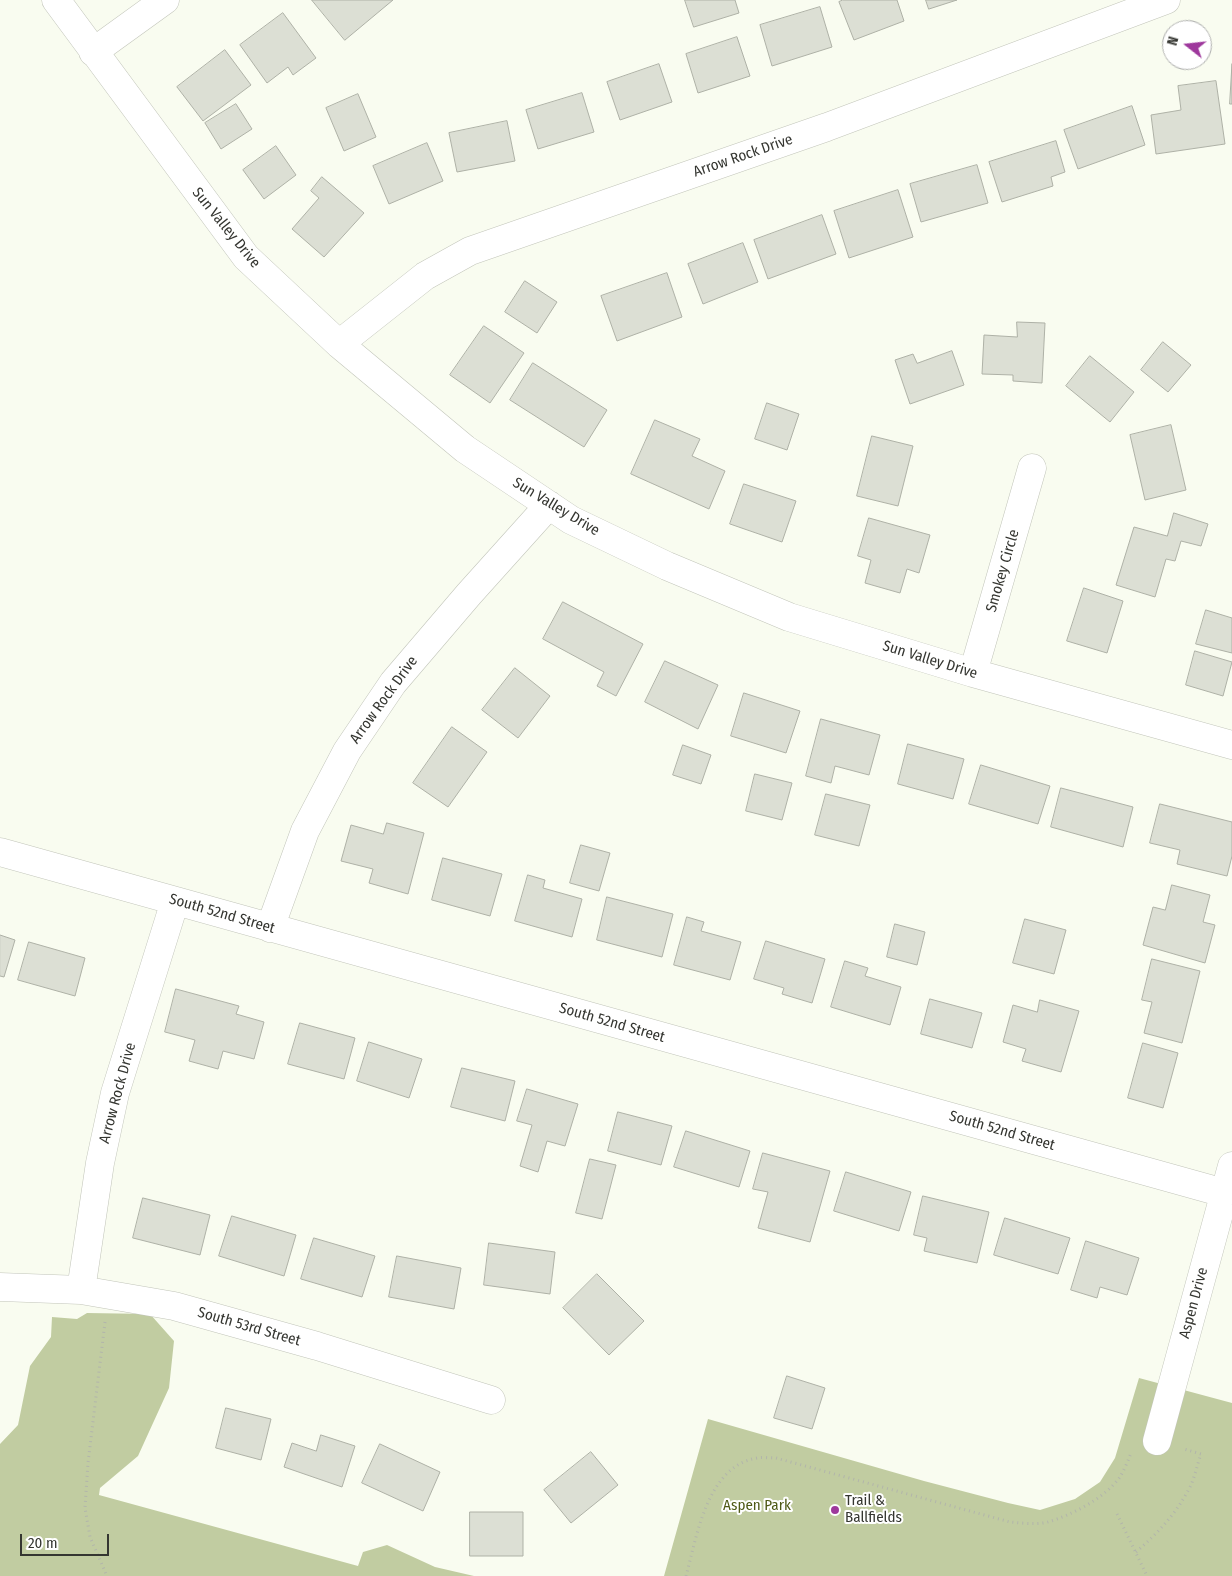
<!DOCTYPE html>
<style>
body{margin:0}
#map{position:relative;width:1232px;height:1576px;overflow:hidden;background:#f9fcf0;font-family:"Fira Sans Condensed",sans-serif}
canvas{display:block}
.north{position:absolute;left:1162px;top:20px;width:50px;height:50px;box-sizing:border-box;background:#fff;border:1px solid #aeafad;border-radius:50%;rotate:286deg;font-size:14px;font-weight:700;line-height:20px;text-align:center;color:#353631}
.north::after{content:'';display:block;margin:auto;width:18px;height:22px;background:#9e389c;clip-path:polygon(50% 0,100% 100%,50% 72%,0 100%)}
.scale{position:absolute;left:20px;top:1534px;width:89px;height:22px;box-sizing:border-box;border:2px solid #353631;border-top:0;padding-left:6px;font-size:15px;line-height:18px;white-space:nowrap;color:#353631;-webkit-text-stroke:4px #fff;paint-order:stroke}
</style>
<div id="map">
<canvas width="1232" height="1576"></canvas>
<div class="north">N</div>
<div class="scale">20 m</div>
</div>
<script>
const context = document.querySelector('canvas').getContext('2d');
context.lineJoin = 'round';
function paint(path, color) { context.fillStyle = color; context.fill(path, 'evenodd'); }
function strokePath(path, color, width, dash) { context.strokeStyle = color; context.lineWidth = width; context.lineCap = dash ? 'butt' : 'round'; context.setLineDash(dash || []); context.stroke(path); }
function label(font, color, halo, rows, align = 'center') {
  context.font = font + ' "Fira Sans Condensed",sans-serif'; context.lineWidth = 4; context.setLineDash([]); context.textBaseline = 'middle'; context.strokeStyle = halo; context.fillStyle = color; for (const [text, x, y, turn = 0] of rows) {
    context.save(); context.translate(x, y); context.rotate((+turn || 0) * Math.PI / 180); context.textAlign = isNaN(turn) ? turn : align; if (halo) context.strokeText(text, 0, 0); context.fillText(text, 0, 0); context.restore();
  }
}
const green = new Path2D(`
 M 87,1313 L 150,1314 L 174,1341 L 169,1388 L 138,1456 L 100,1488 L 99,1495 L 358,1566 L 363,1552 L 387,1545 L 435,1567 L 474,1576 L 0,1576 L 0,1444 L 18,1425 L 30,1366 L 51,1337 L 52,1317 L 77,1319 Z
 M 1139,1378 L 1232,1403 L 1232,1576 L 664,1576 L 708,1419 L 924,1481 L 1008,1503 L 1040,1510 L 1075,1499 L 1100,1482 L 1115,1458 Z`);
const building = new Path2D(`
 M 312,0 L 393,0 L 345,40 Z
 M 685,0 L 735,0 L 739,13 L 694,27 Z
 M 843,0 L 897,0 L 904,21 L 854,40 L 839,2 Z
 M 926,0 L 957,0 L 929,9 Z
 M 820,7 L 832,47 L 772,66 L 760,25 Z
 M 283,13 L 316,58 L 293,75 L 288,67 L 267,83 L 240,45 Z
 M 737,37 L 750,76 L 698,93 L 686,54 Z
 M 225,50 L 251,85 L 203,121 L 177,87 Z
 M 659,64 L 672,102 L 620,120 L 607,82 Z
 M 1232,64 L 1232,104 L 1230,104 Z
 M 1216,81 L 1225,144 L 1156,154 L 1151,115 L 1181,110 L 1178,86 Z
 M 582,93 L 594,132 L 538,149 L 526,110 Z
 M 358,94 L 376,137 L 344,151 L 326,108 Z
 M 236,104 L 252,129 L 221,149 L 205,123 Z
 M 1132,106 L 1145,145 L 1078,169 L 1064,130 Z
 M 507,121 L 515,161 L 457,172 L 449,133 Z
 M 1056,141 L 1065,172 L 1051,177 L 1053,186 L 1002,202 L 989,162 Z
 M 427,143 L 443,181 L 389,204 L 373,166 Z
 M 276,146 L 296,175 L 264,199 L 243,170 Z
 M 977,165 L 988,203 L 921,222 L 910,184 Z
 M 322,177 L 364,213 L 324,257 L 292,229 L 319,198 L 311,191 Z
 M 898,190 L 913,237 L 849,258 L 834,211 Z
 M 822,215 L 836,254 L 768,279 L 754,240 Z
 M 743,243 L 758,282 L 703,304 L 688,264 Z
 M 667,273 L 682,317 L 617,341 L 601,296 Z
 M 525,281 L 557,302 L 537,333 L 505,312 Z
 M 1017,322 L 1045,323 L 1042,383 L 1013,381 L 1013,375 L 982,374 L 984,335 L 1017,337 Z
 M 484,326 L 524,353 L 490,403 L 450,375 Z
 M 1163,342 L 1191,365 L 1168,392 L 1141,370 Z
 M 952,351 L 964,385 L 910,404 L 895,360 L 913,354 L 917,363 Z
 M 1090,356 L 1134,392 L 1110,422 L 1066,386 Z
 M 533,363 L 607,410 L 584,447 L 510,400 Z
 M 767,403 L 799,414 L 787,450 L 755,439 Z
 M 655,420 L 700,439 L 692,456 L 725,471 L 709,509 L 631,474 Z
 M 1171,425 L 1186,490 L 1145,500 L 1130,435 Z
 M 872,436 L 913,446 L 898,506 L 857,496 Z
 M 744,484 L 796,501 L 782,542 L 730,524 Z
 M 1174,513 L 1208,524 L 1201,546 L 1181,541 L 1175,561 L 1166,559 L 1155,597 L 1116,585 L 1134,527 L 1167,536 Z
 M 869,518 L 930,535 L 919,573 L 907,569 L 900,593 L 865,583 L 871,560 L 858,556 Z
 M 1084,588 L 1123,601 L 1107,653 L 1067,641 Z
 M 563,602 L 643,644 L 616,696 L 597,686 L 604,672 L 543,639 Z
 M 1206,610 L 1232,618 L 1232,653 L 1196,644 Z
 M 1195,651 L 1232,662 L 1223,696 L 1186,685 Z
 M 665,661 L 718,685 L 698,729 L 645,702 Z
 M 515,668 L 550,696 L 518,738 L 482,710 Z
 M 744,693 L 800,711 L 786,753 L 731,736 Z
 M 821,719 L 880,735 L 869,775 L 835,766 L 831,783 L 806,776 Z
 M 452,727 L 487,752 L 448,807 L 413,783 Z
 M 908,744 L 964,759 L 953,799 L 898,784 Z
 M 683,745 L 711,755 L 701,784 L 673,775 Z
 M 981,765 L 1050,786 L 1038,824 L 969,804 Z
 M 755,774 L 792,783 L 782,820 L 746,811 Z
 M 1061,788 L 1133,807 L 1123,847 L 1051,827 Z
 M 826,794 L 870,805 L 859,846 L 815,835 Z
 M 1160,804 L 1232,822 L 1232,856 L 1227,876 L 1177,864 L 1180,850 L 1150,843 Z
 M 387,823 L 424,833 L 408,894 L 369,883 L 373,869 L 341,861 L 351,825 L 383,834 Z
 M 581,845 L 610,853 L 599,891 L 570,883 Z
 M 443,858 L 502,874 L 490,916 L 432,900 Z
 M 528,875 L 545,880 L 543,888 L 582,899 L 572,937 L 515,921 Z
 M 1172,885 L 1210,895 L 1203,922 L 1215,925 L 1205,963 L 1143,945 L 1153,907 L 1165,910 Z
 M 607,897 L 673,914 L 662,957 L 597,940 Z
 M 687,917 L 704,922 L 701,931 L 741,942 L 730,980 L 674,965 Z
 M 1025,919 L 1066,930 L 1054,974 L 1013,963 Z
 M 895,924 L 925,932 L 917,965 L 887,957 Z
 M 0,935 L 15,940 L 4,977 L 0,976 Z
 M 766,941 L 825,959 L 812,1003 L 782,994 L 784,988 L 754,979 Z
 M 29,942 L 85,958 L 75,996 L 18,980 Z
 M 1152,959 L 1200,971 L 1182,1043 L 1144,1033 L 1152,1002 L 1142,1000 Z
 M 845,961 L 868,968 L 865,976 L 901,987 L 890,1025 L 831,1007 Z
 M 176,989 L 239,1006 L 236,1014 L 264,1022 L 254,1059 L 223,1051 L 218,1069 L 189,1061 L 195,1040 L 165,1032 Z
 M 930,999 L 982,1013 L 972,1048 L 921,1034 Z
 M 1040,1000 L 1079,1011 L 1061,1072 L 1022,1061 L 1026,1049 L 1003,1042 L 1013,1005 L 1037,1012 Z
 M 300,1023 L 355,1038 L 344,1079 L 288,1064 Z
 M 369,1042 L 422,1059 L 409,1098 L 357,1081 Z
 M 1143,1043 L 1178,1053 L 1163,1108 L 1128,1098 Z
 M 462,1068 L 515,1081 L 505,1121 L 451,1107 Z
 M 527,1089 L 578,1104 L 565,1146 L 547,1141 L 538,1172 L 520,1166 L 532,1125 L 517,1121 Z
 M 618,1112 L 672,1126 L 661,1165 L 608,1151 Z
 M 686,1131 L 750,1151 L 739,1187 L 674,1167 Z
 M 763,1153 L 830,1171 L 810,1242 L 758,1228 L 768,1192 L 753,1189 Z
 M 590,1159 L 616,1165 L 602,1219 L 576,1213 Z
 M 846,1172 L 911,1192 L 899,1231 L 834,1211 Z
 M 923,1196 L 989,1212 L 977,1263 L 924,1251 L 927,1238 L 914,1235 Z
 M 143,1198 L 210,1215 L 200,1255 L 133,1238 Z
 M 232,1216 L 296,1235 L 284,1276 L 219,1256 Z
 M 1005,1218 L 1070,1238 L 1058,1274 L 994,1255 Z
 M 314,1238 L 375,1256 L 362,1297 L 301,1279 Z
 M 1086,1241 L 1139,1258 L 1127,1295 L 1100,1287 L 1097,1298 L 1071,1290 Z
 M 489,1243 L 555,1252 L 550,1294 L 484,1285 Z
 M 397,1256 L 461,1268 L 454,1309 L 389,1297 Z
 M 597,1274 L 644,1321 L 609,1355 L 563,1308 Z
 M 787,1376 L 825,1388 L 812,1429 L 774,1418 Z
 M 226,1408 L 271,1419 L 261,1460 L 216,1448 Z
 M 321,1435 L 355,1446 L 342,1487 L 284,1467 L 292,1443 L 316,1451 Z
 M 380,1444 L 440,1472 L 423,1511 L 362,1483 Z
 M 591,1452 L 618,1485 L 571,1523 L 544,1490 Z
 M 470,1512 L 523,1512 L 523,1556 L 470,1556 Z`);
const path = new Path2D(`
 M 105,1322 L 88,1463 L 85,1508 L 90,1537 L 107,1576
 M 1117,1514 L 1147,1576
 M 1136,1552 C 1158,1533 1176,1514 1190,1487 C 1195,1477 1197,1465 1201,1454 L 1184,1449
 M 686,1576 C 697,1536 707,1466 757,1458 C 763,1457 770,1458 776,1458 L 1010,1522 C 1022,1523 1036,1525 1048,1522 C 1072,1515 1105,1498 1120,1477 C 1124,1470 1128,1461 1131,1453`);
const street = new Path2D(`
 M 56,0 L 246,257 L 339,344 L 465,449 L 571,520 L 667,566 L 789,617 L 973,673 L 1232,745
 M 93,52 L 165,0
 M 339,344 L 425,276 L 470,251 L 827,127 L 1166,0
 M 973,673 L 1032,468
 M 0,852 L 1224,1193
 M 270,928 L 305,831 L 347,751 L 393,683 L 469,594 L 549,505
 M 0,1287 L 81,1290 L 174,1306 L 317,1346 L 491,1400
 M 81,1290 L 100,1163 L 115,1093 L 175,901
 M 1157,1441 L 1232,1166`);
const markers = [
 [835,1510,5,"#9e389c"]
];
const streetNames = [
 ["Arrow Rock Drive",743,156,-19],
 ["Sun Valley Drive",226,228,51],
 ["Sun Valley Drive",556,507,31],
 ["Smokey Circle",1003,571,-74],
 ["Sun Valley Drive",930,660,17],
 ["Arrow Rock Drive",384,700,-54],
 ["South 52nd Street",222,914,16],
 ["South 52nd Street",612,1023,16],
 ["Arrow Rock Drive",118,1093,-75],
 ["South 52nd Street",1002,1131,16],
 ["Aspen Drive",1194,1303,-75],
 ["South 53rd Street",249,1327,16]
];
const poiNames = [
 ["Trail &",845,1501],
 ["Ballfields",845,1518]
];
const parkNames = [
 ["Aspen Park",757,1506]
];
paint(green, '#c1cca1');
paint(building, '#dcdfd4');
strokePath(building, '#aeb1a6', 1);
strokePath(street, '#c2c5ba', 29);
strokePath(path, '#b2b5ab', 3, [1, 4]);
strokePath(street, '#fff', 28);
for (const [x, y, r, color] of markers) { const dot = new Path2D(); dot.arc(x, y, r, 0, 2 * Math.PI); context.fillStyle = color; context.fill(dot); strokePath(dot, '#fff', 2); }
label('15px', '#353631', '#fff', streetNames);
label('15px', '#353631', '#fff', poiNames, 'left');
label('15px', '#4e5915', '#fff', parkNames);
</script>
